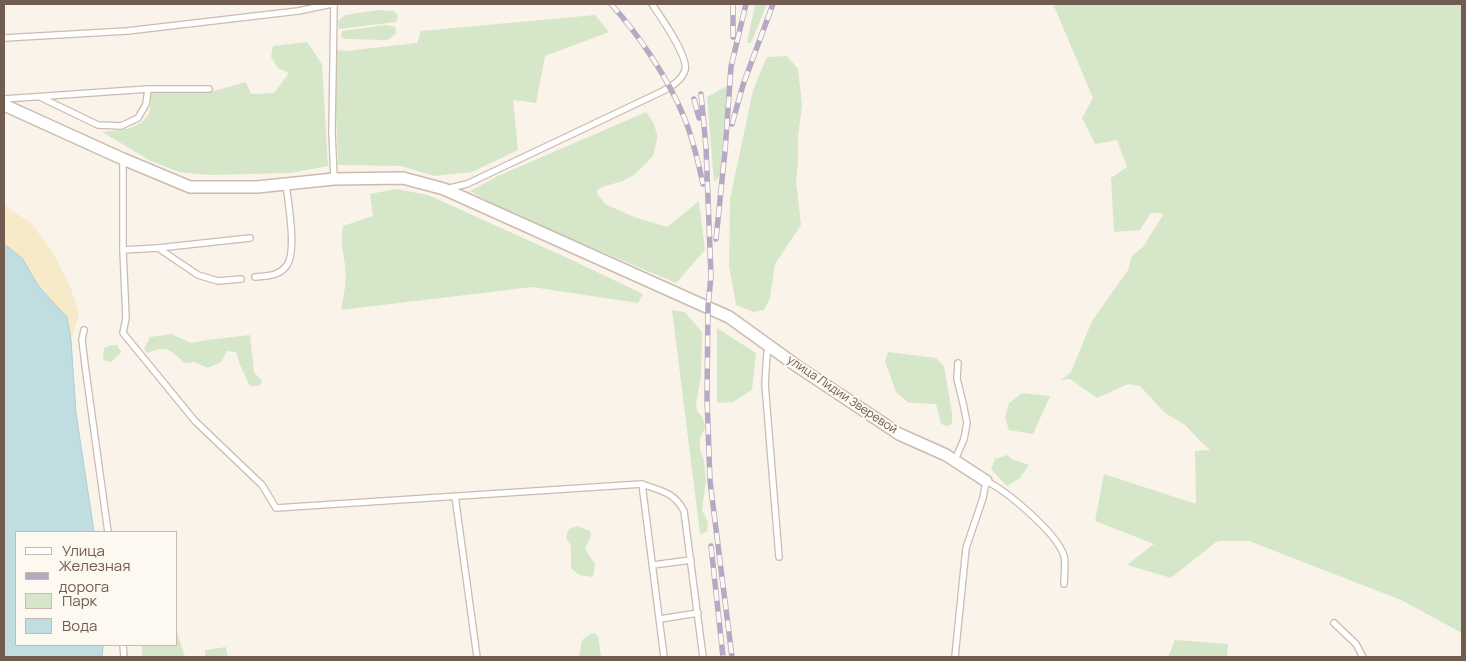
<!DOCTYPE html>
<meta charset="utf-8">
<style>
body{margin:0}
#map{position:relative;width:1466px;height:661px;overflow:hidden;background:#faf3ea;font-family:Manrope,sans-serif}
canvas{display:block}
.frame{position:absolute;inset:0;border:5px solid #725b50;pointer-events:none}
.legend{position:absolute;left:15px;top:531px;width:162px;height:115px;box-sizing:border-box;background:#fdf8f0;border:1px solid #c5b9b0;margin:0;padding:6px 9px;list-style:none;font-size:15px;color:#725b50}
.legend li{display:flex;align-items:center;gap:10px;height:25px}
.legend b{width:25px;border:1px solid #c5b9b0}
</style>
<div id="map">
<canvas width="1466" height="661"></canvas>
<div class="frame"></div>
<ul class="legend">
<li><b style="height:6px;background:#fff"></b>Улица</li>
<li><b style="height:6px;background:#b6a9c4"></b>Железная дорога</li>
<li><b style="height:14px;background:#d6e7c9"></b>Парк</li>
<li><b style="height:14px;background:#c0dee2"></b>Вода</li>
</ul>
</div>
<script>
const context = document.querySelector('canvas').getContext('2d');
context.lineJoin = 'round';
function paint(path, color) { context.fillStyle = color; context.fill(path, 'evenodd'); }
function strokePath(path, color, width, dash) { context.strokeStyle = color; context.lineWidth = width; context.lineCap = dash ? 'butt' : 'round'; context.setLineDash(dash || []); context.stroke(path); }
function label(font, color, halo, rows, align = 'center') {
  context.font = font + ' Manrope,sans-serif'; context.lineWidth = 4; context.setLineDash([]); context.textBaseline = 'middle'; context.strokeStyle = halo; context.fillStyle = color; for (const [text, x, y, turn = 0] of rows) {
    context.save(); context.translate(x, y); context.rotate((+turn || 0) * Math.PI / 180); context.textAlign = isNaN(turn) ? turn : align; if (halo) context.strokeText(text, 0, 0); context.fillText(text, 0, 0); context.restore();
  }
}
const green = new Path2D(`
 M 755,4 L 767,4 L 751,43 L 747,43 Z
 M 1053,4 L 1462,4 L 1462,633 L 1401,600 L 1249,541 L 1221,541 L 1216,542 L 1171,578 L 1127,565 L 1154,544 L 1095,521 L 1104,474 L 1196,504 L 1195,451 L 1210,450 L 1202,443 L 1185,425 L 1165,413 L 1140,386 L 1128,384 L 1097,398 L 1070,379 L 1061,380 L 1071,372 L 1092,321 L 1128,270 L 1132,256 L 1143,247 L 1163,215 L 1162,213 L 1151,213 L 1140,230 L 1114,232 L 1111,178 L 1127,167 L 1117,140 L 1095,144 L 1082,118 L 1093,98 Z
 M 379,10 L 394,11 L 398,16 L 396,22 L 339,29 L 338,21 L 345,15 Z
 M 595,15 L 609,32 L 545,56 L 536,103 L 513,100 L 518,150 L 472,172 L 434,176 L 401,166 L 338,165 L 335,85 L 337,50 L 346,51 L 417,43 L 421,31 Z
 M 386,25 L 395,27 L 396,34 L 387,40 L 346,39 L 341,37 L 342,31 Z
 M 307,42 L 322,64 L 328,166 L 290,173 L 210,175 L 179,172 L 151,161 L 102,132 C 118,130 141,130 149,113 C 151,108 150,99 151,93 L 210,92 L 246,82 L 251,94 L 274,93 L 289,73 L 278,68 L 271,57 L 273,46 Z
 M 787,56 L 798,69 L 802,105 L 798,137 L 798,162 L 796,181 L 801,225 L 775,264 L 770,298 L 764,310 L 754,312 L 736,305 L 729,266 L 730,199 L 753,90 L 767,57 Z
 M 727,86 L 720,176 L 714,182 L 707,97 Z
 M 646,112 L 653,122 L 657,134 L 657,140 L 653,156 L 634,175 L 623,181 L 602,187 L 597,190 L 597,193 L 605,204 L 634,217 L 667,227 L 699,201 L 705,250 L 676,283 L 509,213 L 470,191 L 498,176 Z
 M 396,189 L 428,195 L 572,260 L 643,294 L 638,303 L 532,287 L 341,310 C 344,295 347,280 345,265 C 343,249 340,243 343,226 L 373,216 L 370,194 Z
 M 672,310 L 685,312 L 702,332 L 701,377 L 696,404 L 697,411 L 703,418 L 705,428 L 700,439 L 700,450 L 704,460 L 706,481 L 702,510 L 708,522 L 707,532 L 700,534 Z
 M 717,328 L 756,353 L 752,390 L 733,402 L 717,403 Z
 M 172,334 L 191,343 L 207,340 L 250,335 L 254,372 L 262,381 L 259,386 L 250,386 L 240,365 L 236,352 L 227,351 L 221,362 L 208,368 L 194,362 L 184,363 C 170,349 167,345 147,353 L 144,349 L 150,337 Z
 M 111,345 L 117,345 L 121,352 L 111,362 L 103,360 L 104,348 Z
 M 888,352 L 936,358 L 944,366 L 952,413 L 952,424 L 947,426 L 941,424 L 936,404 L 909,403 L 896,392 L 885,361 Z
 M 1022,393 L 1050,396 L 1033,434 L 1009,430 L 1005,418 L 1009,403 Z
 M 1007,455 L 1012,459 L 1029,465 L 1020,478 L 1007,486 L 991,469 L 995,459 Z
 M 578,526 L 590,531 L 591,536 L 585,549 L 595,564 L 593,577 L 579,575 L 571,568 L 571,546 L 566,537 L 569,529 Z
 M 176,632 L 178,634 L 184,655 L 189,657 L 142,657 L 142,645 L 176,645 Z
 M 594,633 L 598,636 L 601,657 L 579,657 L 582,640 L 590,634 Z
 M 1175,640 L 1228,644 L 1227,657 L 1168,657 Z
 M 226,647 L 228,657 L 205,657 L 205,650 Z`);
const sand = new Path2D(`
 M 4,205 L 32,224 L 53,253 L 70,286 L 79,314 L 71,340 L 67,317 L 39,287 L 22,258 L 4,244 Z`);
const water = new Path2D(`
 M 4,244 L 22,258 L 39,287 L 67,317 L 71,340 L 76,413 L 94,532 L 16,532 L 16,645 L 103,645 L 102,657 L 4,657 Z`);
const service = new Path2D(`
 M 4,38 L 127,31 L 298,11 L 332,4
 M 40,97 L 98,125 L 121,126 L 138,118 L 146,104 L 148,89
 M 4,99 L 148,89 L 209,89
 M 123,159 L 123,250 L 126,318 L 123,333 L 195,421 L 262,485 L 276,508 L 642,484 L 664,657
 M 334,179 L 332,132 L 334,4
 M 446,189 L 467,184 L 663,91 C 672,86 682,80 685,70 C 689,57 660,16 652,4
 M 158,248 L 250,238
 M 123,250 L 158,248 L 198,275 L 218,281 L 241,279
 M 255,277 C 267,276 280,276 287,265 C 297,251 288,202 286,183
 M 84,330 L 82,340 L 85,365 L 108,532
 M 770,347 L 767,353 L 765,384 L 779,557
 M 955,460 L 964,439 L 967,423 L 963,403 L 957,379 L 958,363
 M 642,484 C 661,491 674,492 684,511 L 703,657
 M 455,496 L 477,657
 M 653,565 L 691,560
 M 660,619 L 698,613
 M 1334,623 L 1356,644 L 1363,657
 M 123,645 L 124,657
 M 955,657 L 966,548 L 983,498 L 986,481 C 1007,491 1057,533 1064,556 C 1066,564 1064,576 1064,584`);
const minor = new Path2D(`
 M 4,105 L 123,159 L 190,187 L 257,187 L 334,179 L 403,178 L 444,189 L 729,317 L 797,366 L 899,434 L 946,455 L 986,481`);
const rail = new Path2D(`
 M 611,4 C 639,35 668,78 684,117 C 693,138 698,162 703,184
 M 733,4 L 733,37
 M 701,94 L 706,147 L 711,276 L 708,307 L 707,397 L 710,481 L 732,657
 M 694,99 L 699,118
 M 732,124 L 743,85 L 773,4
 M 716,239 L 725,151 L 731,67 L 746,4
 M 711,546 L 723,657`);
const streetNames = [
 ["улица Лидии Зверевой",842,395,34]
];
paint(green, '#d6e7c9');
paint(sand, '#f6eac9');
paint(water, '#c0dee2');
strokePath(water, '#a8ced3', 1);
strokePath(service, '#cbbbb1', 8);
strokePath(minor, '#cbbbb1', 14);
strokePath(service, '#fff', 5.5);
strokePath(minor, '#fff', 11);
strokePath(rail, '#b6a9c4', 5.5);
strokePath(rail, '#fdf8f0', 4, [11]);
label('12px', '#725b50', '#fdf8f0', streetNames);
</script>
